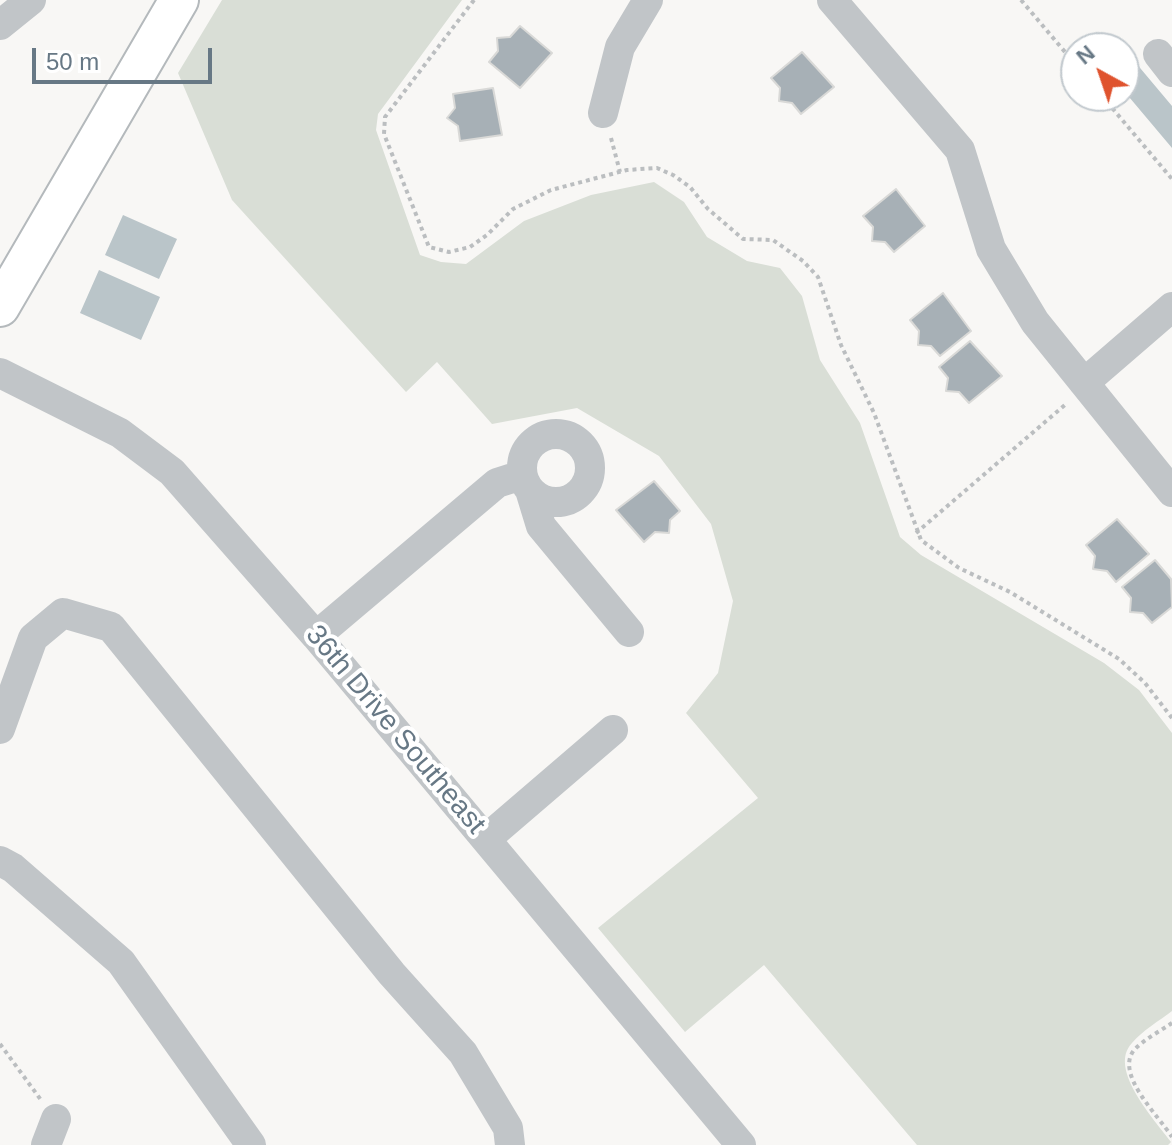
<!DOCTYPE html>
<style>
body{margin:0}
#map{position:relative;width:1172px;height:1145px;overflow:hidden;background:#f8f7f5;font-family:Arial,sans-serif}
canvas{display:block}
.north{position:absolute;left:1060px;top:32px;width:80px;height:80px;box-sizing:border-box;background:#fff;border:2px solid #c2c9ce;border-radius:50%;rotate:320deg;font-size:22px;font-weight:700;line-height:32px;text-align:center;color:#677885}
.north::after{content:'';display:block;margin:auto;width:28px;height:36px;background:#df532e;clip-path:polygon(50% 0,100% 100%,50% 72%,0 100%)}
.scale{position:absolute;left:32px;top:48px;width:180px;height:36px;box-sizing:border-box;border:4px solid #677885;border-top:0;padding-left:10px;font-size:24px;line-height:28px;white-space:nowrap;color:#677885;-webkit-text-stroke:6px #fff;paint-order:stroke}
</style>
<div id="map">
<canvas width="1172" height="1145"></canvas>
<div class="north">N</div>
<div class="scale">50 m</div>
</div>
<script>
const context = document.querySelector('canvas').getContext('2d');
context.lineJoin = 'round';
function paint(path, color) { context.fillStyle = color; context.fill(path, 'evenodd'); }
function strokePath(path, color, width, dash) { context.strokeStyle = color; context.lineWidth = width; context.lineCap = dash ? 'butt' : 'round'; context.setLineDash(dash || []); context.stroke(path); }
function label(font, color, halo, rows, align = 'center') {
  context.font = font + ' Arial,sans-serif'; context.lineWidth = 8; context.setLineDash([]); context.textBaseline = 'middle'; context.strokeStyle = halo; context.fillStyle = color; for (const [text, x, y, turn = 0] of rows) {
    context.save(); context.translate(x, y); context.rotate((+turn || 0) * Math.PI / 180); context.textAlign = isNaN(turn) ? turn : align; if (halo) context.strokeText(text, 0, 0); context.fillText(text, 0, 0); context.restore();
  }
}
const green = new Path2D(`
 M 222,0 L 462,0 L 378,114 L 376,130 L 420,255 L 441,262 L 466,264 L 524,221 L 591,195 L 654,182 L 684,202 L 707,237 L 747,261 L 780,268 L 802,296 L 820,360 L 860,423 L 900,537 L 921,555 L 1104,663 L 1139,690 L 1172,733 L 1172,1011 C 1159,1021 1143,1030 1132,1043 C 1107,1069 1155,1120 1171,1142 L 1168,1145 L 917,1145 L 764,965 L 685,1032 L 598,928 L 758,798 L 686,713 L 718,673 L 733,601 L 711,524 L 659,456 L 577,408 L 492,424 L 437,362 L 406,392 L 232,200 L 178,73 Z`);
const water = new Path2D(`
 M 1130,56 L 1172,106 L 1172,148 L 1124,91 L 1124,61 Z
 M 123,215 L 177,239 L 159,279 L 105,255 Z
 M 99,270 L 160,297 L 141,340 L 80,313 Z`);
const building = new Path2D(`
 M 520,26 L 552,53 L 520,88 L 489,62 L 498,51 L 497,38 L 510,37 Z
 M 802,52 L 834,87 L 801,114 L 792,103 L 779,101 L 780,88 L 771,78 Z
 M 493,88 L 502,135 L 460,141 L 458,126 L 447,118 L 455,108 L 453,94 Z
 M 896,189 L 925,226 L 894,252 L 885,242 L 872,241 L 873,227 L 863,216 Z
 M 943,293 L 971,331 L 940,356 L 931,346 L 918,345 L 919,331 L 910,320 Z
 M 970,341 L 1002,376 L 969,403 L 959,392 L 946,391 L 948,378 L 939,367 Z
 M 654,481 L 680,511 L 670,520 L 669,533 L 655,532 L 644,542 L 616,510 Z
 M 1117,519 L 1149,554 L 1116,582 L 1107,571 L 1093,569 L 1095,556 L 1086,545 Z
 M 1155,560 L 1171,579 L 1172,607 L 1152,623 L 1143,613 L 1130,612 L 1131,598 L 1122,587 Z`);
const path = new Path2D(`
 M 474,0 L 385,117 L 384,134 L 429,247 L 449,252 L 470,247 L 487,235 L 513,209 L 551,190 L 627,170 L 657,168 L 673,175 L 690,187 L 708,209 L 743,239 L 773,240 L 803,261 L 818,277 L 841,345 L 874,413 L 921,540 L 959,568 L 1010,592 L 1119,659 L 1145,683 L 1172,718
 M 1021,0 L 1076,65
 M 1102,96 L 1172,179
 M 611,138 L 620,172
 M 916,533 L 1066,404
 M 1172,1023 C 1160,1031 1145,1039 1135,1049 C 1113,1073 1159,1116 1172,1137
 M 0,1044 L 41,1100`);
const minor = new Path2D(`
 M 832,0 L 960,150 L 991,249 L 1035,322 L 1172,492
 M 0,25 L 31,0
 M 1158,54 L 1172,72
 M 603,113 L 620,47 L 648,0
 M 0,373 L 120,433 L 172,472 L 316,636 L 741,1145
 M 1084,383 L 1172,307
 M522 468a34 34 0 1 1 68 0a34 34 0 1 1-68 0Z
 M 530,490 L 541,526 L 629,632
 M 316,636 L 497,483 L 522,475
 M 0,729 L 33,638 L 63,613 L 111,627 L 392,974 L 463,1053 L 508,1128 L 510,1145
 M 486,839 L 613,730
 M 0,861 L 13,868 L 121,962 L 251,1145
 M 46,1145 L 56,1119`);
const major = new Path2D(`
 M 0,307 L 179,0`);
const streetNames = [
 ["36th Drive Southeast",395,730,50]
];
paint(green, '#d9ded6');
paint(water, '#bac5c9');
paint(building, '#a7b0b6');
strokePath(building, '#d9d9d7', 2);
strokePath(major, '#b4b9bc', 42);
strokePath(path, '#bbbec0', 4, [4, 4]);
strokePath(minor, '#c1c5c8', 30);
strokePath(major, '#fff', 38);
label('28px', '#677885', '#fff', streetNames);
</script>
